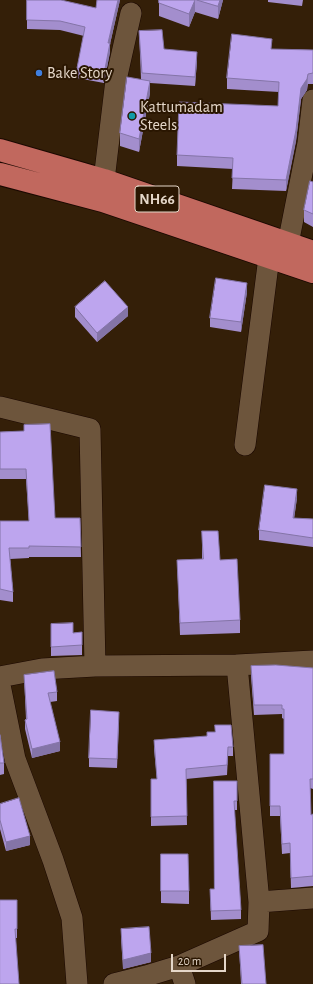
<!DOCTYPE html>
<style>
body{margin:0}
#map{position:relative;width:313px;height:984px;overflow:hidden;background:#341f08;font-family:"Alegreya Sans",sans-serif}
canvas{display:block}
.scale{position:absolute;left:171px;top:954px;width:55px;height:18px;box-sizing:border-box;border:2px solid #e5d7c9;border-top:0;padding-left:5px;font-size:12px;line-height:14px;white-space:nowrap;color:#e5d7c9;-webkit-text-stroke:3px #2a1601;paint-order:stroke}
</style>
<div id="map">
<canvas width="313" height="984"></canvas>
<div class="scale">20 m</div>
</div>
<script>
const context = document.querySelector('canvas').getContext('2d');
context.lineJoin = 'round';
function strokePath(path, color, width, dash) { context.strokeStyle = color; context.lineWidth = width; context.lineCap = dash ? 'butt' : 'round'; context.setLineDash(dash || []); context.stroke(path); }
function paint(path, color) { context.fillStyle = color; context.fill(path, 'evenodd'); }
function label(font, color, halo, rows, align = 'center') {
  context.font = font + ' "Alegreya Sans",sans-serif'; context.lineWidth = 4; context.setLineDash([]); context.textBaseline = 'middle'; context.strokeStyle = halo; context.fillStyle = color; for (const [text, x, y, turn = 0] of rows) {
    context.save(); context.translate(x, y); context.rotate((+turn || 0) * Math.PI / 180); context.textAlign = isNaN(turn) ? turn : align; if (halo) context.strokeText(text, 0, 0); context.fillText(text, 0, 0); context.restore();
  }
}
const street = new Path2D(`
 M 104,180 L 116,80 L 131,13
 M 288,244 L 308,143 L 313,100
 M 0,407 L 90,429 L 95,666
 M 245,445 L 269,257
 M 237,665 L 259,902
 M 0,677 L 42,669 L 95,666 L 237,665 L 313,661
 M 0,685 L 15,759 L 53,860 L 72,918 L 77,984
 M 179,966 L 185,984
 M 114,984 L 146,976 L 179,966 L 258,931 L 259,902 L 313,898`);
const highway = new Path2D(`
 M 0,150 L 104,180 L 313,252
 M 0,174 L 103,201 L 313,272`);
const wall = new Path2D(`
 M 97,0 L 120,0 L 110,44 L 110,52 L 104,83 L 77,78 L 77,68 L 84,36 L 60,30 L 27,29 L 27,20 L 96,8 Z
 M 159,0 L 223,0 L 218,19 L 195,12 L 189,27 L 159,16 Z
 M 268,0 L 303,0 L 302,6 L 268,2 Z
 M 139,31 L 164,49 L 197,61 L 195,86 L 150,83 L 150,93 L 139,152 L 120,146 L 120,133 L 141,79 Z
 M 272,49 L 313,50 L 313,84 L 308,84 L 307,90 L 301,99 L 296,141 L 286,191 L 232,189 L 233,169 L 177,166 L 177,155 L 278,106 L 279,92 L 227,89 L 227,78 Z
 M 313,182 L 313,227 L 304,222 L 304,210 Z
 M 247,292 L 241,332 L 210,327 L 210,318 Z
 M 75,307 L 128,316 L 97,342 L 75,317 Z
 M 24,425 L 55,518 L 80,518 L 81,557 L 29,557 L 29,558 L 10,559 L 13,592 L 13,602 L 0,600 L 0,521 L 29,521 L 26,479 L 0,479 L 0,432 L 24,431 Z
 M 297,498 L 294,518 L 313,519 L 313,547 L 259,540 L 259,530 Z
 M 202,531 L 220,560 L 240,620 L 240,633 L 180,635 L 177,560 L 202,559 Z
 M 51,624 L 73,633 L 82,632 L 82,655 L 51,656 Z
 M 251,666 L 313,668 L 313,789 L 310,788 L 311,815 L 313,814 L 313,886 L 291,888 L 290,853 L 282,854 L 280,816 L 270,816 L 270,754 L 284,754 L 284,719 L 282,718 L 282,714 L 254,715 L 251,676 Z
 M 24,675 L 57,692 L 57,701 L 50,702 L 60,751 L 32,758 L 25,729 L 25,720 L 26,719 Z
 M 119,721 L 117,768 L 89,767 L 89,758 Z
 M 0,735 L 4,763 L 4,774 L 0,775 Z
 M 154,740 L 233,747 L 233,756 L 228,756 L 227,775 L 186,779 L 187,825 L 151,826 L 151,779 L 157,779 L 154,749 Z
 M 214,781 L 237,801 L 237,810 L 234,810 L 241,910 L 241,919 L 211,920 L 210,889 L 214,889 Z
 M 0,804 L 30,845 L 6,851 L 0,829 Z
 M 161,854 L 189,891 L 189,904 L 161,903 Z
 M 17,900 L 17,938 L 16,938 L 0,984 Z
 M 121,929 L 151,962 L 123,969 L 121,938 Z
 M 239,946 L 266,984 L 241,984 Z`);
const shadedWall = new Path2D(`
 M 118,0 L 120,0 L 110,44 L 110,52 L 104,83 L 104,74 L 108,43 Z
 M 195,0 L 195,12 L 189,27 L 189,14 Z
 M 220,0 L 223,0 L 218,19 L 218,6 Z
 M 197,52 L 197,61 L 195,86 L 195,77 Z
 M 308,74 L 307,90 L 301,99 L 296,141 L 286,191 L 286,180 L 301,88 Z
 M 150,81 L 150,93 L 139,152 L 139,139 Z
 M 247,283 L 247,292 L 241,332 L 241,322 Z
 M 128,307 L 128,316 L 97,342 L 97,333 Z
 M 297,489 L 297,498 L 293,527 L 293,518 Z
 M 60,742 L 60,751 L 32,758 L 32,749 Z
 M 30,836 L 30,845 L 6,851 L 6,842 Z
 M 151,953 L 151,962 L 123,969 L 123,960 Z`);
const building = new Path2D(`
 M 27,0 L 61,0 L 96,8 L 97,0 L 118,0 L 108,43 L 110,43 L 104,74 L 77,68 L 85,27 L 60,21 L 27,20 Z
 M 159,0 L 195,0 L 189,14 L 159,3 Z
 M 197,0 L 220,0 L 218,6 Z
 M 162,30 L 164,49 L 197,52 L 195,77 L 142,73 L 139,31 Z
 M 232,34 L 272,39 L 271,49 L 313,50 L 313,73 L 308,74 L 307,79 L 301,88 L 296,130 L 286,180 L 232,178 L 233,158 L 177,155 L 179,102 L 278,106 L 279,82 L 227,78 Z
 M 127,77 L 150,81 L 139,139 L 120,133 Z
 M 310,181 L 313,182 L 313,214 L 304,210 Z
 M 216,278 L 247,283 L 241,322 L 210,318 Z
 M 105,281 L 128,307 L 97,333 L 75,307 Z
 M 50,424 L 55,518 L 80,518 L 81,547 L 29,546 L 29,548 L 9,548 L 13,592 L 0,589 L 0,521 L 29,521 L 26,469 L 0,469 L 0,432 L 24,431 L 24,425 Z
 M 265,485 L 297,489 L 293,518 L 313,519 L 313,538 L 259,530 Z
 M 202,531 L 218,531 L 220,560 L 237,559 L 240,620 L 180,623 L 177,560 L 203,559 Z
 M 73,623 L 73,633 L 82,632 L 82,645 L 51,647 L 51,624 Z
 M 276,665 L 313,668 L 313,779 L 310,779 L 311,815 L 313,814 L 313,876 L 291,878 L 290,843 L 282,844 L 280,806 L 270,806 L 270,754 L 284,754 L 284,709 L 282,709 L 282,705 L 254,705 L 251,666 Z
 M 54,671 L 57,692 L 48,693 L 60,742 L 32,749 L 25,720 L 27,719 L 24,675 Z
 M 91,710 L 119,712 L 117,759 L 89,758 Z
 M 215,725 L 231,725 L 233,747 L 228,747 L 227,765 L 186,769 L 187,816 L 151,817 L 151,779 L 157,779 L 154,740 L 207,736 L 207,732 L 215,732 Z
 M 0,735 L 4,763 L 0,763 Z
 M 214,781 L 237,781 L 237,801 L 234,801 L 241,910 L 211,911 L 210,889 L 214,889 Z
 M 19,798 L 30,836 L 6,842 L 0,820 L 0,804 Z
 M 161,854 L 188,854 L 189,891 L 161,891 Z
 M 0,900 L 17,900 L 17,929 L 15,929 L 19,984 L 0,984 Z
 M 149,927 L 151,953 L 123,960 L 121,929 Z
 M 263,945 L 266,984 L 242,984 L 239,946 Z`);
const markers = [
 [39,73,4,"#3f7fe0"],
 [132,116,4,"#0f9aa8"]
];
const shields = [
 [157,199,44]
];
const shieldNames = [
 ["NH66",157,199]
];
const poiNames = [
 ["Bake Story",47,73],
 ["Kattumadam",140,107],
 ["Steels",140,125]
];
strokePath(street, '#1b0800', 22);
strokePath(highway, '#1b0800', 24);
strokePath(street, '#6d553c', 21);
strokePath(highway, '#c1685e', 22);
paint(wall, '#a38ecd');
paint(shadedWall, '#8474a7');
paint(building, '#bda5ee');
strokePath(building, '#8474a7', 1);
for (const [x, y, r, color] of markers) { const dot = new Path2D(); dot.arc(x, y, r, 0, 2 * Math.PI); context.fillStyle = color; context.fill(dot); strokePath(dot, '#2a1601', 1.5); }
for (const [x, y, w] of shields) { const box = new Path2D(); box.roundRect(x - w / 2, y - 13, w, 26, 3); context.fillStyle = '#2a1601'; context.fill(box); strokePath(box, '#e5d7c9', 1); }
label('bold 15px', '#e5d7c9', null, shieldNames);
label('16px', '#e5d7c9', '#2a1601', poiNames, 'left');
</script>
